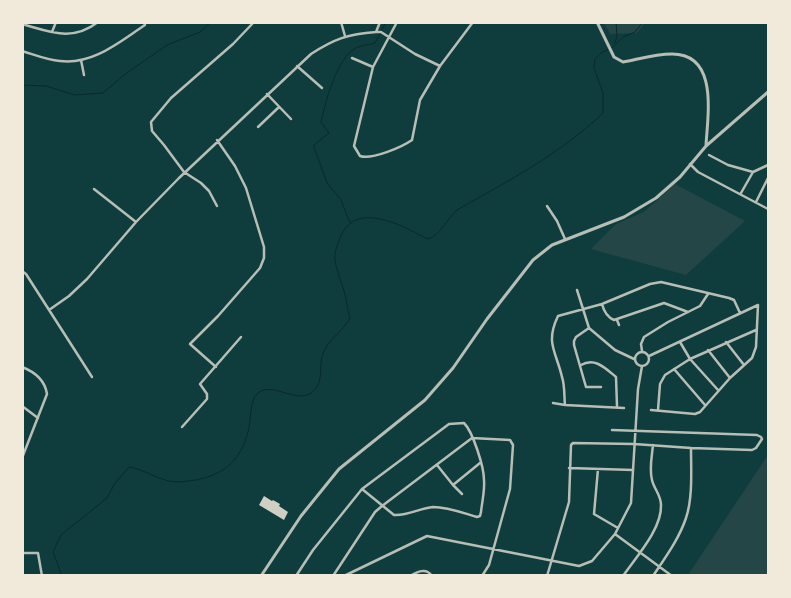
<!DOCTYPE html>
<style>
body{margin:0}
#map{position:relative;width:791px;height:598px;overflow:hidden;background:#0f3d3e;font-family:"Asap Condensed",sans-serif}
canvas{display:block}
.frame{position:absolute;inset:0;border:24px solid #f1e9da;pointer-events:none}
</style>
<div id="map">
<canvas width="791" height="598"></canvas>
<div class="frame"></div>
</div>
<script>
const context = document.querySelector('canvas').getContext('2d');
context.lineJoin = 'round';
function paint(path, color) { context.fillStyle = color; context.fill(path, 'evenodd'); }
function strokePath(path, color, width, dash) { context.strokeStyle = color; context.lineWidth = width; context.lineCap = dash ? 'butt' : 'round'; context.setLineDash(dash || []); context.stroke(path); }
const green = new Path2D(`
 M 604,23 L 645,23 L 637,33 L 610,34 Z
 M 675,184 L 745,221 L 686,275 L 591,249 L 616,224 L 644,212 Z
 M 768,455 L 768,575 L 688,575 Z`);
const stream = new Path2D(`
 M 615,43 L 617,36 L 616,22
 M 22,85 L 46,86 L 75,95 L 103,93 L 124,75 L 167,45 L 200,32 L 211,22
 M 352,223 L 349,221 L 341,200 L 327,183 L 314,147 L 314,145 L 329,133 L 321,122 C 325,103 337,57 356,48 C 362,45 368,45 375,43 L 386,22
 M 62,576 L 53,552 L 61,535 L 107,498 L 115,483 L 129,467 C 143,469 155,478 169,481 C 179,483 186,481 196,480 C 225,474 240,461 248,432 C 251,422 250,401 256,395 C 270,379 295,404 311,393 C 326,382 317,365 324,351 C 330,338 344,330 350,318 C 347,309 347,300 344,291 C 341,281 337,271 335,261 C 334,253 337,246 340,238 C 354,199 404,226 427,239 C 438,238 448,218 457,210 C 508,181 560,154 603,113 L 603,93 L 594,68 L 595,59 L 602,52 L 612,48 L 623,37 L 635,32 L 643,22`);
const building = new Path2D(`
 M 264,496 L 272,501 L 273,500 L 280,504 L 279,506 L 288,512 L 284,520 L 259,505 Z`);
const minor = new Path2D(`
 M 341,22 L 345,36
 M 397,22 L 373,67 L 354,146 L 360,156 C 372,160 402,147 412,140 L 420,100 L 440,66
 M 22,24 C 51,32 72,42 98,22
 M 52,32 L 56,22
 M 376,32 L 380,22
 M 22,51 C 35,55 47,60 60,61 C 93,65 119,42 145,25 L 144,22
 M 352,58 L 373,67
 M 81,60 L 84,75
 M 297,66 L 322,88
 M 267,94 L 291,119
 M 258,127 L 279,107
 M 709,155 L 728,165 L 753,172 L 768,165
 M 690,164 L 698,172 L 768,209
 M 94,189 L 136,222
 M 741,193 L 753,172
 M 756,202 L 768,178
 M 217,206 L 209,191 L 201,183 L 184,172 L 164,145 L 152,131 L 151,122 L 171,98 L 233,44 L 254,22
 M 547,206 L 557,221 L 565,239
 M 22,271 L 26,274 L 92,377
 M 577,290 L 589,328 L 615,350 L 634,359
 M 602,304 C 604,312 607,317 614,320 L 664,303 L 688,312
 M 49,310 L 69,296 L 87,279 L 136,222 L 179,178 L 311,54 C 334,39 348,34 376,32 L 381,32 L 415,54 L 440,66 L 473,22
 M 617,320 L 619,325
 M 589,328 L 576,337 L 574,341 L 574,345 L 586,387 L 601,387
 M 680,342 L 690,359 L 718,390
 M 726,342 L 744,365
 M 708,350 L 730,378
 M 642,351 L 641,344 L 644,337 L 668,322 L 700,306 L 708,294
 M635 359a7 7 0 1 1 14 0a7 7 0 1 1-14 0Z
 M 649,356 L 758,305 L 756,347 L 752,358 L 730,378 L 700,412 L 695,414 L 651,410
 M 581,365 C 595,357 605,368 616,377 L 617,406
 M 22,367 C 35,372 45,381 47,394 L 22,458
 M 216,367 L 190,344 L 218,316 L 260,268 L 264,258 L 264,247 L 246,188 L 235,166 L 217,140
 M 674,369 L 705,405
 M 553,403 L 565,405 L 624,408
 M 565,405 C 564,396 565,386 562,377 C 556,351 545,343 558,316 L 602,304 L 650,284 L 661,282 L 729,298 L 734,300 L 740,313
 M 22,406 L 38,418
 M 658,410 L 660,384 L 665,375 L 690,359 L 756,330
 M 182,427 L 207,399 L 207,394 L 200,384 L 241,337
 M 612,430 L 757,435 L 761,437 L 762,439 L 756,448 L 752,450 L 691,448
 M 437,465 L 453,485 L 462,494
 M 569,468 L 633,470
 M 598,469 L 594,514 L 618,528
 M 453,485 L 480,463
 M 615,534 L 672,576
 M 22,553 L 38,553 L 42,576
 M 296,576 L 313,550 L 362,489 L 449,424 L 464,423 C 473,432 484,467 484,480 C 485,490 482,502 481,512 L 480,516 L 477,517 C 463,513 448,507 433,507 C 420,508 408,516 394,515 L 362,489
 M 333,576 L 375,512 L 382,506 L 472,438 L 510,440 L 513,445 L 510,489 L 489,565 L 482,576
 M 344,576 L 427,536 L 579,566 L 592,561 L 615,534 L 631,503 L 638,389 L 642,366
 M 410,576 C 417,572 426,567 432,576
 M 547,576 L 569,502 L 571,445 L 573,443 L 634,444 L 691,448 C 691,470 693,497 686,518 C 679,539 665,558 653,576
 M 623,576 C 636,557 662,529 661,505 C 661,495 654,489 652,480 C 649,469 652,456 653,445`);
const tertiary = new Path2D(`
 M 597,22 L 614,57 L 623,62 C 639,59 655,54 672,54 C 718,54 708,113 706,145
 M 261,576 L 301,516 L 339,469 L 425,400 L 453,368 L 487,319 L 533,260 L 552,245 L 624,217 L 656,198 L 680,177 L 706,146 L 768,92`);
paint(green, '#244646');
strokePath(stream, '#0a2a2b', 1);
paint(building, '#cfcfc3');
strokePath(minor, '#b8beb3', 2.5);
strokePath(tertiary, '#b8beb3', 3);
</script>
